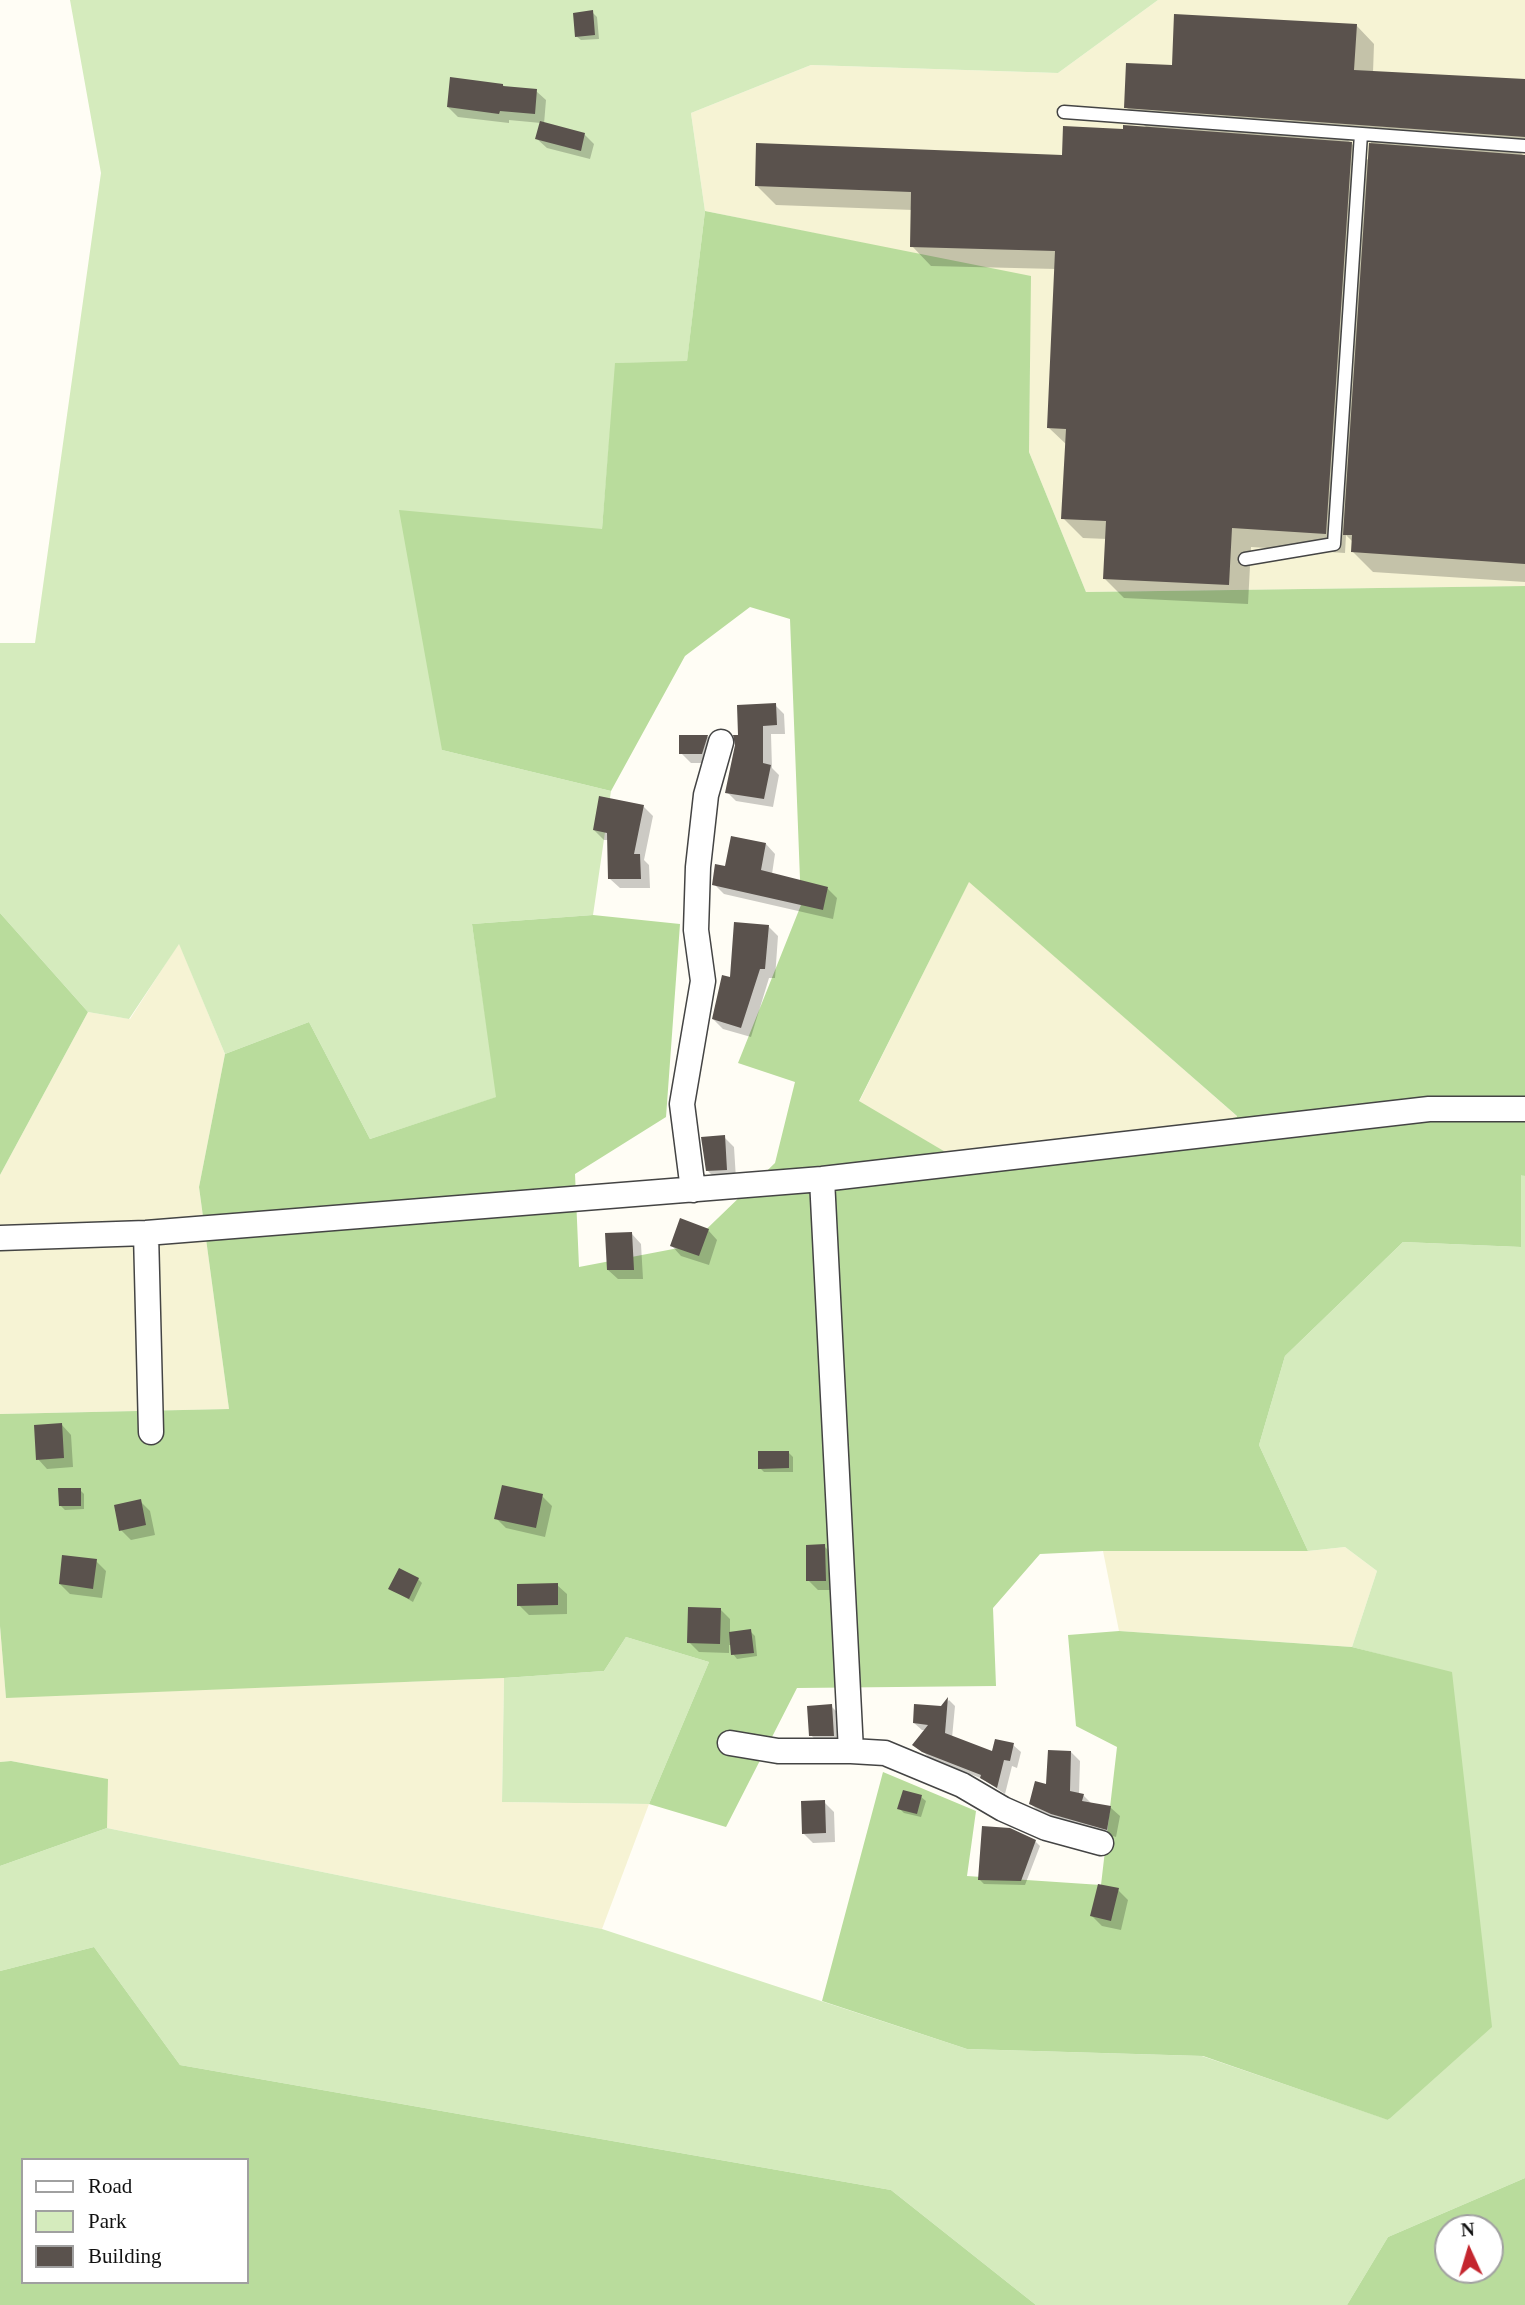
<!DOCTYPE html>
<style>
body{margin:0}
#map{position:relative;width:1525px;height:2305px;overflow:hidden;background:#fffdf5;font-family:"Times New Roman",serif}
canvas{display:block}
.legend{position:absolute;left:21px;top:2158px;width:228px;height:126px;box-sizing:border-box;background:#fff;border:2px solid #a0a0a0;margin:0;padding:9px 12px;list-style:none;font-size:21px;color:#111}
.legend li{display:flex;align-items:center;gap:14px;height:35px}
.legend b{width:35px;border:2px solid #a0a0a0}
.north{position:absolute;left:1434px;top:2214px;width:70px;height:70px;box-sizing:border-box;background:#fff;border:2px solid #a0a0a0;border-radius:50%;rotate:356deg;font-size:19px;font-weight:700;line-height:28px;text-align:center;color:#111}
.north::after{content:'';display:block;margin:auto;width:24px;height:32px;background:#c4262e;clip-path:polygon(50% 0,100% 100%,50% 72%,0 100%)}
</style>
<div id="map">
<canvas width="1525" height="2305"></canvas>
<ul class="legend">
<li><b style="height:9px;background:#fff"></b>Road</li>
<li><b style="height:19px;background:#d5ebbd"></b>Park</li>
<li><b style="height:19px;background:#5a524d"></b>Building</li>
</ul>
<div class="north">N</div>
</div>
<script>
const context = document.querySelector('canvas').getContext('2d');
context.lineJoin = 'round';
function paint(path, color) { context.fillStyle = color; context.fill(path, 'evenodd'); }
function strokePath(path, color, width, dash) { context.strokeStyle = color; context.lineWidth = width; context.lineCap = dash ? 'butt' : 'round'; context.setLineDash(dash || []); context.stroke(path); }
const farmland = new Path2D(`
 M 1158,0 L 1525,0 L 1525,586 L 1086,592 L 1029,452 L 1030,277 L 705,211 L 691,113 L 811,65 L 1058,73 Z
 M 969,881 L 1238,1117 L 976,1170 L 859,1102 Z
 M 179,943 L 225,1054 L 199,1187 L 229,1409 L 0,1414 L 0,1175 L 88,1012 L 130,1019 Z
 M 1345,1547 L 1377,1571 L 1352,1647 L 1119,1631 L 1103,1551 L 1308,1551 Z
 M 0,1626 L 6,1697 L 504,1678 L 502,1802 L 649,1804 L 602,1929 L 107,1828 L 107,1779 L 11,1761 L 0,1762 Z`);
const green = new Path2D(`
 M 70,0 L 1158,0 L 1058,73 L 811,65 L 691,113 L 705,211 L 687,362 L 616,363 L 602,529 L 442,750 L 611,791 L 593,915 L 472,924 L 497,1097 L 370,1139 L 309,1022 L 225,1054 L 179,944 L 129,1019 L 88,1012 L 0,913 L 0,643 L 35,643 L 101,173 Z
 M 1521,1174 L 1525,1176 L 1525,2178 L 1388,2237 L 1347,2305 L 1036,2305 L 891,2190 L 180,2065 L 94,1947 L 0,1971 L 0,1866 L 107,1828 L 602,1929 L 967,2049 L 1202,2056 L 1389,2120 L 1452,1673 L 1352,1647 L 1377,1571 L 1345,1547 L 1308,1551 L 1259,1445 L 1285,1356 L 1403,1242 L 1521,1247 Z
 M 626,1637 L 709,1662 L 649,1804 L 502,1802 L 504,1678 L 604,1671 Z`);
const forest = new Path2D(`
 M 705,211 L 1031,276 L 1029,452 L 1086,592 L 1525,586 L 1525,1176 L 1521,1175 L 1521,1247 L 1403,1242 L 1285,1356 L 1259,1445 L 1308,1551 L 1103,1551 L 1040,1554 L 993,1608 L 996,1686 L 797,1688 L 726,1827 L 649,1804 L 709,1662 L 626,1637 L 604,1671 L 504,1678 L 6,1698 L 0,1626 L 0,1414 L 229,1409 L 199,1187 L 225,1054 L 309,1022 L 370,1139 L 496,1097 L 472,924 L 593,915 L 680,924 L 666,1117 L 575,1174 L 579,1267 L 689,1246 L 775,1163 L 795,1082 L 738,1063 L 801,905 L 790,619 L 750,607 L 685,656 L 611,791 L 442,750 L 399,510 L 602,529 L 615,363 L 687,361 ZM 969,882 L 1237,1116 L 1237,1117 L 976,1170 L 859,1101 Z
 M 0,913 L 88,1012 L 0,1175 Z
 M 1119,1631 L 1352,1647 L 1452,1672 L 1492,2027 L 1388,2120 L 1203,2056 L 967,2049 L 822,2001 L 883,1772 L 976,1811 L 967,1876 L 1101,1885 L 1117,1747 L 1076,1726 L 1068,1635 Z
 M 11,1761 L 108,1779 L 107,1828 L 0,1866 L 0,1762 Z
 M 94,1947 L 180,2065 L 891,2190 L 1036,2305 L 0,2305 L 0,1971 ZM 23,2160 L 247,2160 L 247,2282 L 23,2282 Z
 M 1525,2178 L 1525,2305 L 1347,2305 L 1388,2237 ZM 1448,2228 L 1490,2228 L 1490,2270 L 1448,2270 Z`);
const shadow = new Path2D(`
 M 592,12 L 597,17 L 599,39 L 581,40 L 576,36 Z
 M 1356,25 L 1374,44 L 1373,73 L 1525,80 L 1525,153 L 1521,153 L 1525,157 L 1525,582 L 1373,572 L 1353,552 L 1353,542 L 1346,535 L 1345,553 L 1251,547 L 1248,604 L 1124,598 L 1105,579 L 1107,539 L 1083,538 L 1063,518 L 1067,445 L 1049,428 L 1056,269 L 931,266 L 912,246 L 913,210 L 776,205 L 757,186 L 1064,157 L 1125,131 L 1148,129 L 1126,107 L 1173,67 ZM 1348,140 L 1371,142 L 1370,162 Z
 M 503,85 L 505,88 L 536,91 L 546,100 L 544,124 L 584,134 L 594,144 L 590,159 L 547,148 L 537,139 L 541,123 L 509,120 L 509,123 L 458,117 L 448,107 Z
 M 775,705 L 784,714 L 785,734 L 771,734 L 772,768 L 779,775 L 773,807 L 736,801 L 727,792 L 740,736 Z
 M 681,737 L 708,737 L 717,746 L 712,763 L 691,763 L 681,753 Z
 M 643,806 L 653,816 L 644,860 L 649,865 L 650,888 L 620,888 L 610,879 L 609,840 L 604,840 L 594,830 Z
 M 766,844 L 775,854 L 772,874 L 828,889 L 837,898 L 833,919 L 724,894 L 714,884 L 726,868 Z
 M 768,926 L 778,936 L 775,978 L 769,978 L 751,1037 L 723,1029 L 713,1019 L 731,980 Z
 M 724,1137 L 734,1147 L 736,1179 L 717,1180 L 707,1170 Z
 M 708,1230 L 717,1240 L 709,1265 L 681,1256 L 672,1246 Z
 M 632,1234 L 641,1244 L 643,1279 L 618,1279 L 608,1270 Z
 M 62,1425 L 71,1435 L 73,1467 L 47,1469 L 38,1459 Z
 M 788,1452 L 793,1457 L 793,1472 L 764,1472 L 760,1468 Z
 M 80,1490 L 84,1494 L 84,1509 L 65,1510 L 60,1505 Z
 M 542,1496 L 552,1506 L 545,1537 L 506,1528 L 496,1518 Z
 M 140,1501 L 150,1511 L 155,1535 L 131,1540 L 121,1530 Z
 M 824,1546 L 834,1556 L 835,1590 L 818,1590 L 808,1580 Z
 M 96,1561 L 106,1571 L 102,1598 L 70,1594 L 60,1584 Z
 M 418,1579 L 422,1583 L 413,1602 L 391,1589 Z
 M 557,1585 L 567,1594 L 567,1614 L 529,1615 L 519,1605 Z
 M 720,1609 L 730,1619 L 730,1634 L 750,1631 L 755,1636 L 757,1656 L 737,1659 L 733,1654 L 732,1645 L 729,1645 L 729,1653 L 699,1652 L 689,1642 Z
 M 949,1700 L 955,1706 L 952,1738 L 994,1753 L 1013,1745 L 1021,1752 L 1017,1768 L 1012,1766 L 1005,1794 L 983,1779 L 931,1759 L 915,1745 L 925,1730 L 922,1730 L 914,1723 L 942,1708 Z
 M 831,1706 L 841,1716 L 843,1745 L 820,1745 L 811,1735 Z
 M 1071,1752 L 1080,1761 L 1079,1794 L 1083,1795 L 1092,1804 L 1111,1808 L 1120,1816 L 1116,1837 L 1062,1822 L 1040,1813 L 1031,1804 L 1048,1786 Z
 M 921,1797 L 926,1801 L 921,1817 L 904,1813 L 899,1808 Z
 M 824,1802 L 834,1812 L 835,1842 L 813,1843 L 803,1833 Z
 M 1035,1841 L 1040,1846 L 1025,1885 L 984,1884 L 979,1879 Z
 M 1118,1890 L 1128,1900 L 1121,1930 L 1102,1926 L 1092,1916 Z`);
const building = new Path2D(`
 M 593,10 L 595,35 L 575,37 L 573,13 Z
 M 1174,14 L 1357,24 L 1354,70 L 1525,79 L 1525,137 L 1124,108 L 1126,63 L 1172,65 Z
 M 450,77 L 503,84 L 503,86 L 537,89 L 535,114 L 500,111 L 499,114 L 447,107 Z
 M 540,121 L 585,133 L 581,151 L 535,139 Z
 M 1123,125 L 1352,142 L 1326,534 L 1232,528 L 1229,585 L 1103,579 L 1106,521 L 1061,519 L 1066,429 L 1047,428 L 1055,251 L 910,247 L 911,192 L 755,186 L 756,143 L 1062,155 L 1063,126 L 1123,129 Z
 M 1369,143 L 1525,155 L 1525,564 L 1351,552 L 1352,535 L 1343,535 Z
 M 776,703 L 777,725 L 763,726 L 763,763 L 771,765 L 764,799 L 725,793 L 735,745 L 733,735 L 738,735 L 737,705 Z
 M 679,735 L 708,735 L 702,754 L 679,754 Z
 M 599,796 L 644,805 L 634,854 L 640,854 L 641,879 L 608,879 L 607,833 L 593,830 Z
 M 731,836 L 766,843 L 761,870 L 828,887 L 823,910 L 712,885 L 715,864 L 725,866 Z
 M 734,922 L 769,925 L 765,969 L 760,969 L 741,1028 L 712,1019 L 722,975 L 730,977 Z
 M 725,1135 L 727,1170 L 706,1171 L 701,1137 Z
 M 680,1218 L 709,1229 L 699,1256 L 670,1246 Z
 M 632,1232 L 634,1270 L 607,1270 L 605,1233 Z
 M 62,1423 L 64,1458 L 36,1460 L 34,1425 Z
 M 758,1451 L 789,1451 L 789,1468 L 758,1469 Z
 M 502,1485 L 543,1494 L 536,1528 L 494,1519 Z
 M 58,1488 L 81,1488 L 81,1506 L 59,1506 Z
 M 141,1499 L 146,1525 L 119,1531 L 114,1505 Z
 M 825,1544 L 826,1581 L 806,1581 L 806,1545 Z
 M 62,1555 L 97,1559 L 93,1589 L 59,1584 Z
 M 399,1568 L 419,1578 L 409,1599 L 388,1589 Z
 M 558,1583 L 558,1605 L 517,1606 L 517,1584 Z
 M 688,1607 L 721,1608 L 720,1644 L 687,1643 Z
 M 751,1629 L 754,1653 L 731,1655 L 729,1632 Z
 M 948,1697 L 945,1733 L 992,1751 L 995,1739 L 1014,1743 L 1010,1761 L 1004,1760 L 997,1788 L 980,1778 L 981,1775 L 922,1752 L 912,1745 L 928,1725 L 913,1723 L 914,1704 L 941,1706 Z
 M 832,1704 L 834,1736 L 809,1736 L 807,1706 Z
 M 1048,1750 L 1071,1751 L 1070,1791 L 1084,1794 L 1082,1801 L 1111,1806 L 1107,1830 L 1051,1814 L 1029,1804 L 1035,1781 L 1046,1784 Z
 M 903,1790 L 922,1795 L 917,1814 L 897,1809 Z
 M 825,1800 L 826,1833 L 802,1834 L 801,1801 Z
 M 982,1826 L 1010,1828 L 1036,1840 L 1021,1881 L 978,1880 Z
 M 1098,1884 L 1119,1888 L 1111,1921 L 1090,1916 Z`);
const service = new Path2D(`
 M 1064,112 L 1525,146
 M 1245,559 L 1334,544 L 1361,134`);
const minor = new Path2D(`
 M 822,1179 L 851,1751 L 885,1753 L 962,1785 L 1003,1809 L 1046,1828 L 1101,1843
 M 693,1190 L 682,1104 L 703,981 L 696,930 L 698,867 L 706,795 L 721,742
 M 146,1233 L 151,1432
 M 0,1238 L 146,1233 L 822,1179 L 1429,1109 L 1525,1109
 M 730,1743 L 778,1751 L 851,1751`);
paint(farmland, '#f6f3d4');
paint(green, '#d5ebbd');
paint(forest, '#b9dc9c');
paint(shadow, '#0003');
paint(building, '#5a524d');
strokePath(service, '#444', 15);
strokePath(minor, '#444', 27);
strokePath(service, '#fff', 12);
strokePath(minor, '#fff', 24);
</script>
